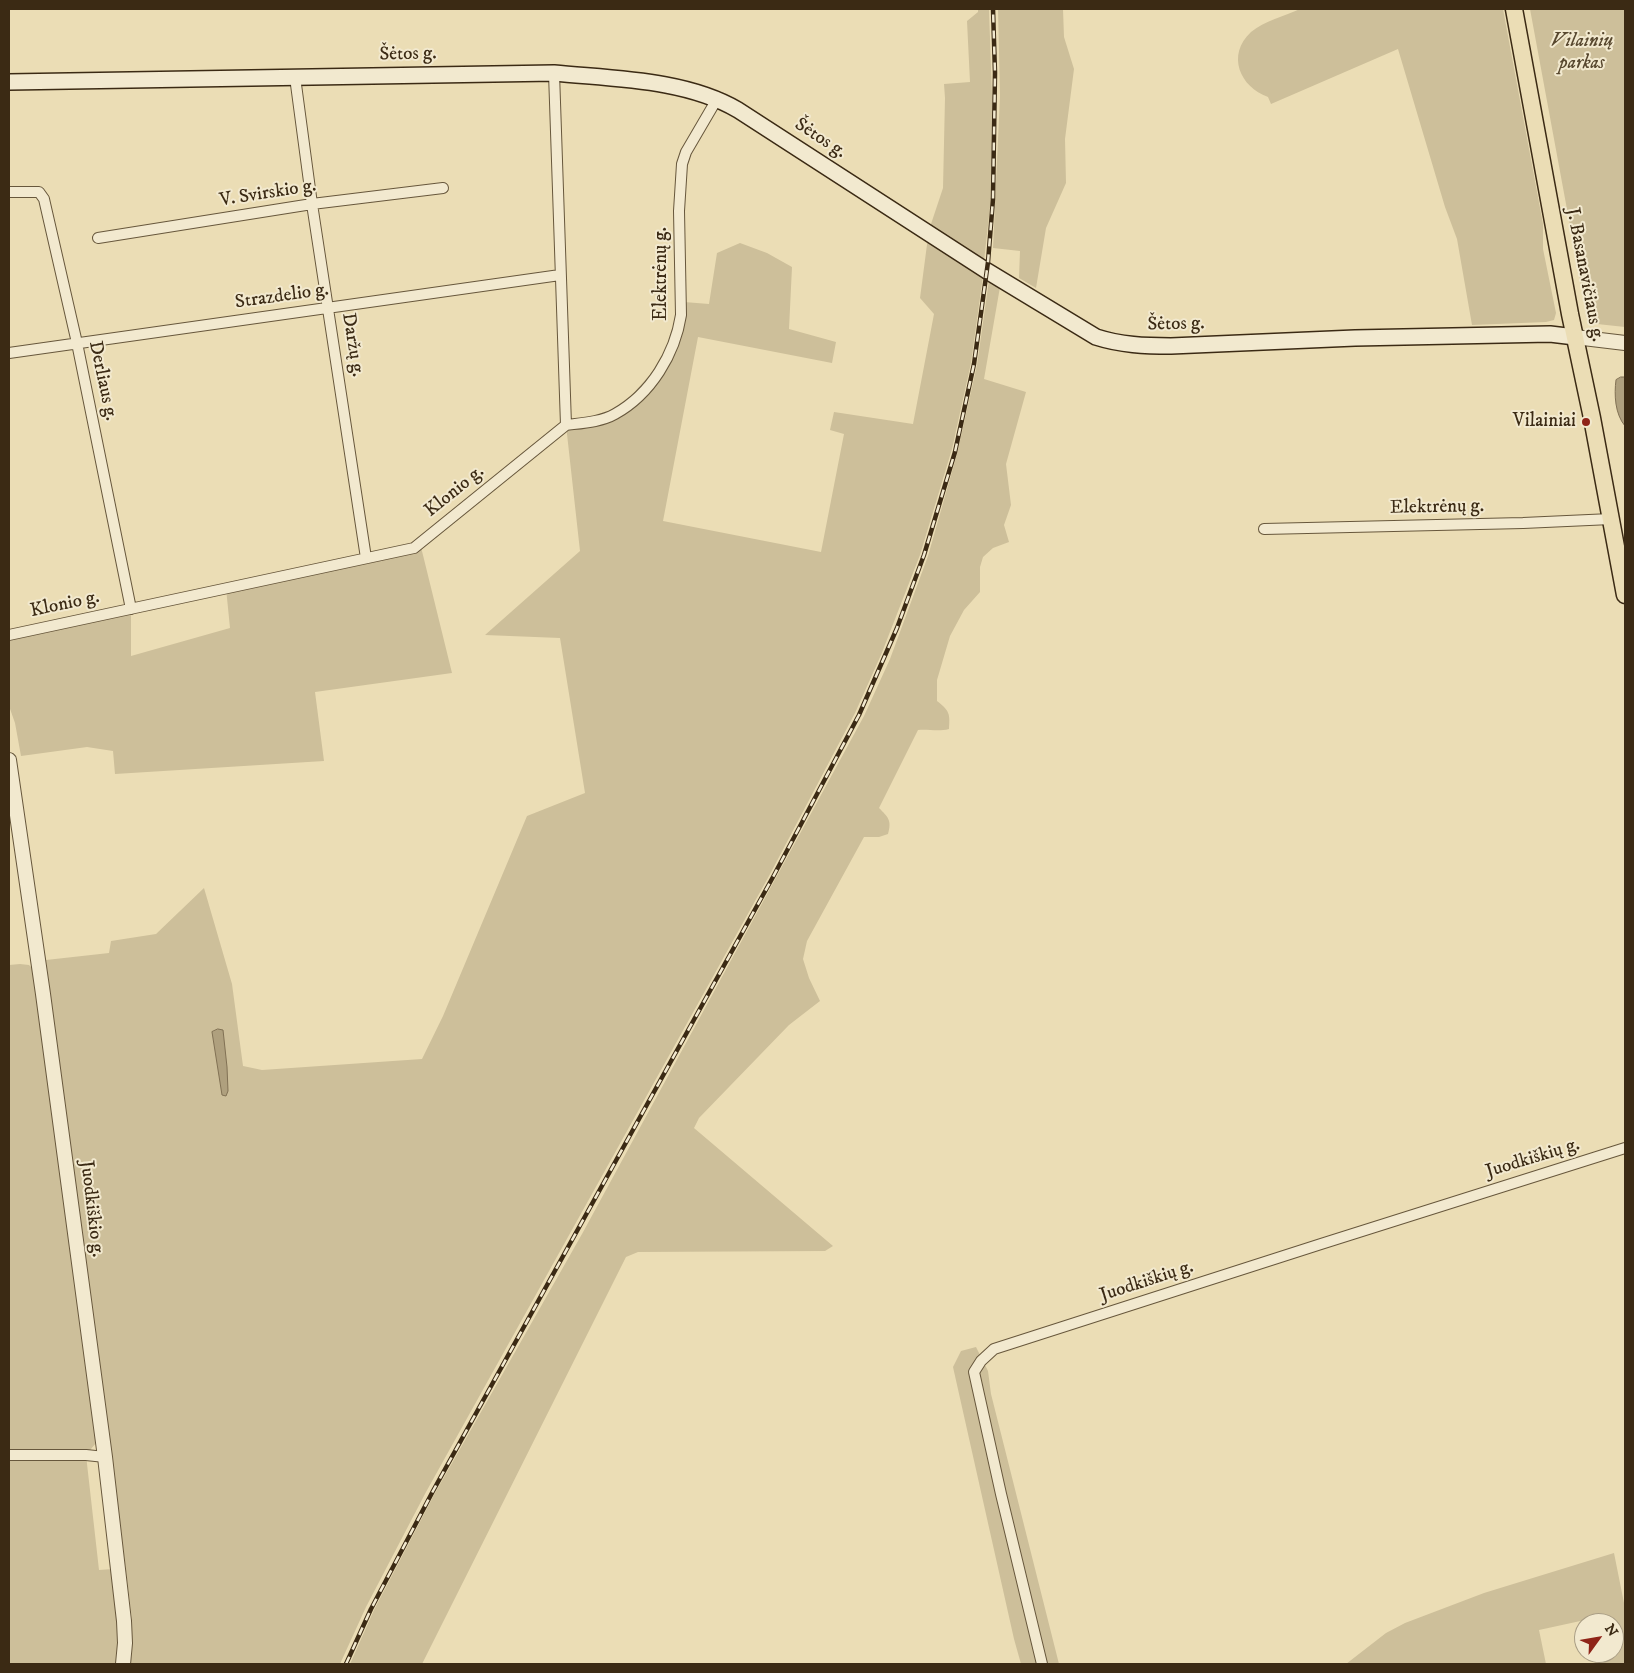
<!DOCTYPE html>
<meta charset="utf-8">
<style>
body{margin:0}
#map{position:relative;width:1634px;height:1673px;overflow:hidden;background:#ebddb5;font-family:"IM FELL DW Pica",serif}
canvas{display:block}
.frame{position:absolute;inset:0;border:10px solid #3b2a14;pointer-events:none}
.north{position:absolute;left:1574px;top:1613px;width:50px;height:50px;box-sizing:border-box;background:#f2e9cf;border:1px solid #a99d84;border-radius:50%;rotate:58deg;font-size:14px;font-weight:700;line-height:20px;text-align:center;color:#3b2a14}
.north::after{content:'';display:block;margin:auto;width:18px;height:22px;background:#8f2418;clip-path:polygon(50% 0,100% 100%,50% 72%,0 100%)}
</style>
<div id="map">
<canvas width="1634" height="1673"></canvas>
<div class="frame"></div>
<div class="north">N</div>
</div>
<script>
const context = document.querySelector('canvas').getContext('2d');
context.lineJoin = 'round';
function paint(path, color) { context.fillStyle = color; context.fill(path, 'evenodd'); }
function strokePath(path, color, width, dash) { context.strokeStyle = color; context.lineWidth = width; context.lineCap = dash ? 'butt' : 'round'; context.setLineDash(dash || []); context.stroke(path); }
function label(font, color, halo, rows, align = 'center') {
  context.font = font + ' "IM FELL DW Pica",serif'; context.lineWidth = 4; context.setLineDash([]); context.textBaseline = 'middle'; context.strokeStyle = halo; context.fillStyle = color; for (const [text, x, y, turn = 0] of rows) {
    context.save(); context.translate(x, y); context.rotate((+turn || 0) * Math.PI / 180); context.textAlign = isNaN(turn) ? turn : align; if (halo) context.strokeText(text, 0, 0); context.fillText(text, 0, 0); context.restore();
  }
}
const green = new Path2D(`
 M 978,9 L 989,9 L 993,126 L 991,198 L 984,261 L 930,227 L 943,188 L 945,98 L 944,84 L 970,82 L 967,21 L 978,12 Z
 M 998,9 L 1063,9 L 1064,37 L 1074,69 L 1065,139 L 1066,183 L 1046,228 L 1036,288 L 1019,278 L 1020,251 L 993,248 L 1000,96 Z
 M 1300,9 L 1503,9 L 1543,224 L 1543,249 L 1556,313 L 1554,320 L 1546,322 L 1472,325 L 1457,239 L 1445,207 L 1398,49 L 1271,104 L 1268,97 C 1240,87 1226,55 1251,32 C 1264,21 1285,16 1300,9 Z
 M 1530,9 L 1625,9 L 1625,327 L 1588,323 Z
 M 928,237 L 983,276 L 971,363 L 952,449 L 920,555 L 881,655 L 855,713 L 769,876 L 426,1492 L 366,1607 L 340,1664 L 130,1664 L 132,1651 L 132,1619 L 104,1394 L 46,960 L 109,953 L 111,941 L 156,934 L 204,888 L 232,984 L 243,1066 L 262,1070 L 422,1059 L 443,1016 L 527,816 L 585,793 L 560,638 L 485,635 L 580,551 L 566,425 L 614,415 L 671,351 L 684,302 L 709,304 L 717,253 L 740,243 L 767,253 L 792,267 L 789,329 L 836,342 L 832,363 L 698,337 L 663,521 L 821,552 L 844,434 L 830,430 L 834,412 L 913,424 L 934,314 L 920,298 Z
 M 989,280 L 1000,287 L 984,379 L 1026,392 L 1006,464 L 1011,505 L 1004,525 L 1009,542 L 993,548 L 983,557 L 980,567 L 980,592 L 964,610 L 950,636 L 937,680 L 937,701 C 950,711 950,714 949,729 C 938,732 929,729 918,730 L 879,808 C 888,817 892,820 888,834 L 879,837 L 864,837 L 807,941 L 803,959 L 809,978 L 820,1001 L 789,1025 L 699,1118 L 694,1128 L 833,1246 L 825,1251 L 638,1252 L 626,1257 L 422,1664 L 350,1664 L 374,1610 L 435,1493 L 582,1234 L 864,716 L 890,659 L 928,556 L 957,454 L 977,365 Z
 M 420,543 L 452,673 L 315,692 L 324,761 L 115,774 L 113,751 L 87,747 L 21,756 L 15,723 L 9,706 L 9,639 L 131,609 L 131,656 L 230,628 L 226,588 Z
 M 20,964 L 29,965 L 33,969 L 69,1226 L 96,1443 L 86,1455 L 99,1570 L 113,1569 C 116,1601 121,1632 117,1664 L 9,1664 L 9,965 Z
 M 976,1347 L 988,1371 L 991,1394 L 1059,1664 L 1021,1664 L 1014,1639 L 953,1367 L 961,1351 Z
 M 1614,1553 L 1625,1608 L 1625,1664 L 1595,1664 L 1593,1653 L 1614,1653 L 1614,1623 L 1586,1623 L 1585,1620 L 1539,1630 L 1546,1664 L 1346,1664 L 1386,1633 L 1405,1623 L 1484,1593 Z`);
const water = new Path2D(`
 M 1621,377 L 1625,377 L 1625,426 C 1615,414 1614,395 1616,380 Z
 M 218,1029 L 223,1030 L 227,1067 L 228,1091 L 226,1096 L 222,1095 L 212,1032 Z`);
const minor = new Path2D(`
 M 295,77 L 312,204 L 366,558
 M 9,192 L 39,192 L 44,199 L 77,343 L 131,609
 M 98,238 L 312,204 L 443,188
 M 9,353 L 560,275
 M 566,425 C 582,423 601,422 615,414 C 651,394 675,354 681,315 L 679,211 L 682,164 L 686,152 L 717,99
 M 1264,529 L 1523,523 L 1611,519
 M 9,635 L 414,548 L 566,425 L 554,73
 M 9,1455 L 86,1455 L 105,1457
 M 1042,1664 L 1001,1494 L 974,1372 L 981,1361 L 994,1349 L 1321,1244 L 1625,1148`);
const tertiary = new Path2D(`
 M 1575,337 L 1625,343
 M 9,760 L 43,994 L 105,1457 L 124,1621 L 125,1643 L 123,1664`);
const secondary = new Path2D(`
 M 9,82 L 554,73 C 613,79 685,79 738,110 L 987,271 L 1096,337 C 1121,345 1145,346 1171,346 L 1355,338 L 1550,334 L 1575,337`);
const primary = new Path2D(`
 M 1514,9 L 1570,314 L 1592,418 L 1625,595`);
const rail = new Path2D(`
 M 346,1664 L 371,1609 L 433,1491 L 773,877 L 859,715 L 897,628 L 924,555 L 955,452 L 974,364 L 988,262 L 993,199 L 995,73 L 993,9`);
const markers = [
 [1586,422,5,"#8f2418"]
];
const parkNames = [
 ["Vilainių",1582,42],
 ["parkas",1582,64]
];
const streetNames = [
 ["Šėtos g.",408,55,-1],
 ["Šėtos g.",820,139,33],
 ["V. Svirskio g.",268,194,-9],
 ["Elektrėnų g.",662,274,-90],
 ["J. Basanavičiaus g.",1584,275,79],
 ["Strazdelio g.",282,297,-8],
 ["Šėtos g.",1176,325,-1],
 ["Daržų g.",352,345,81],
 ["Derliaus g.",102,381,78],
 ["Klonio g.",455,492,-39],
 ["Elektrėnų g.",1437,508,-1],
 ["Klonio g.",65,605,-12],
 ["Juodkiškių g.",1533,1159,-17],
 ["Juodkiškio g.",91,1209,83],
 ["Juodkiškių g.",1147,1282,-18]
];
const poiNames = [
 ["Vilainiai",1576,422]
];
paint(green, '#cdbf9a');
paint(water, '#afa07e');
strokePath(water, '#817154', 1);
strokePath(minor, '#67573c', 12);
strokePath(tertiary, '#67573c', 16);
strokePath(secondary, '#3b2a14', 18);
strokePath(primary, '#3b2a14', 19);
strokePath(minor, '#f2e9cf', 10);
strokePath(tertiary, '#f2e9cf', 14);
strokePath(secondary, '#f2e9cf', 15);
strokePath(primary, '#ebddb5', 16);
strokePath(rail, '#3b2a14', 4.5);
strokePath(rail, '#f2e9cf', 2.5, [8]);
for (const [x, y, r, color] of markers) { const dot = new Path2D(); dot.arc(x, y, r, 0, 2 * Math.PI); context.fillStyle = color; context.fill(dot); strokePath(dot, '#f2e9cf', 2); }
label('italic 19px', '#58482f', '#f2e9cf', parkNames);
label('19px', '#3b2a14', '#f2e9cf', streetNames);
label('19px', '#3b2a14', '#f2e9cf', poiNames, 'right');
</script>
